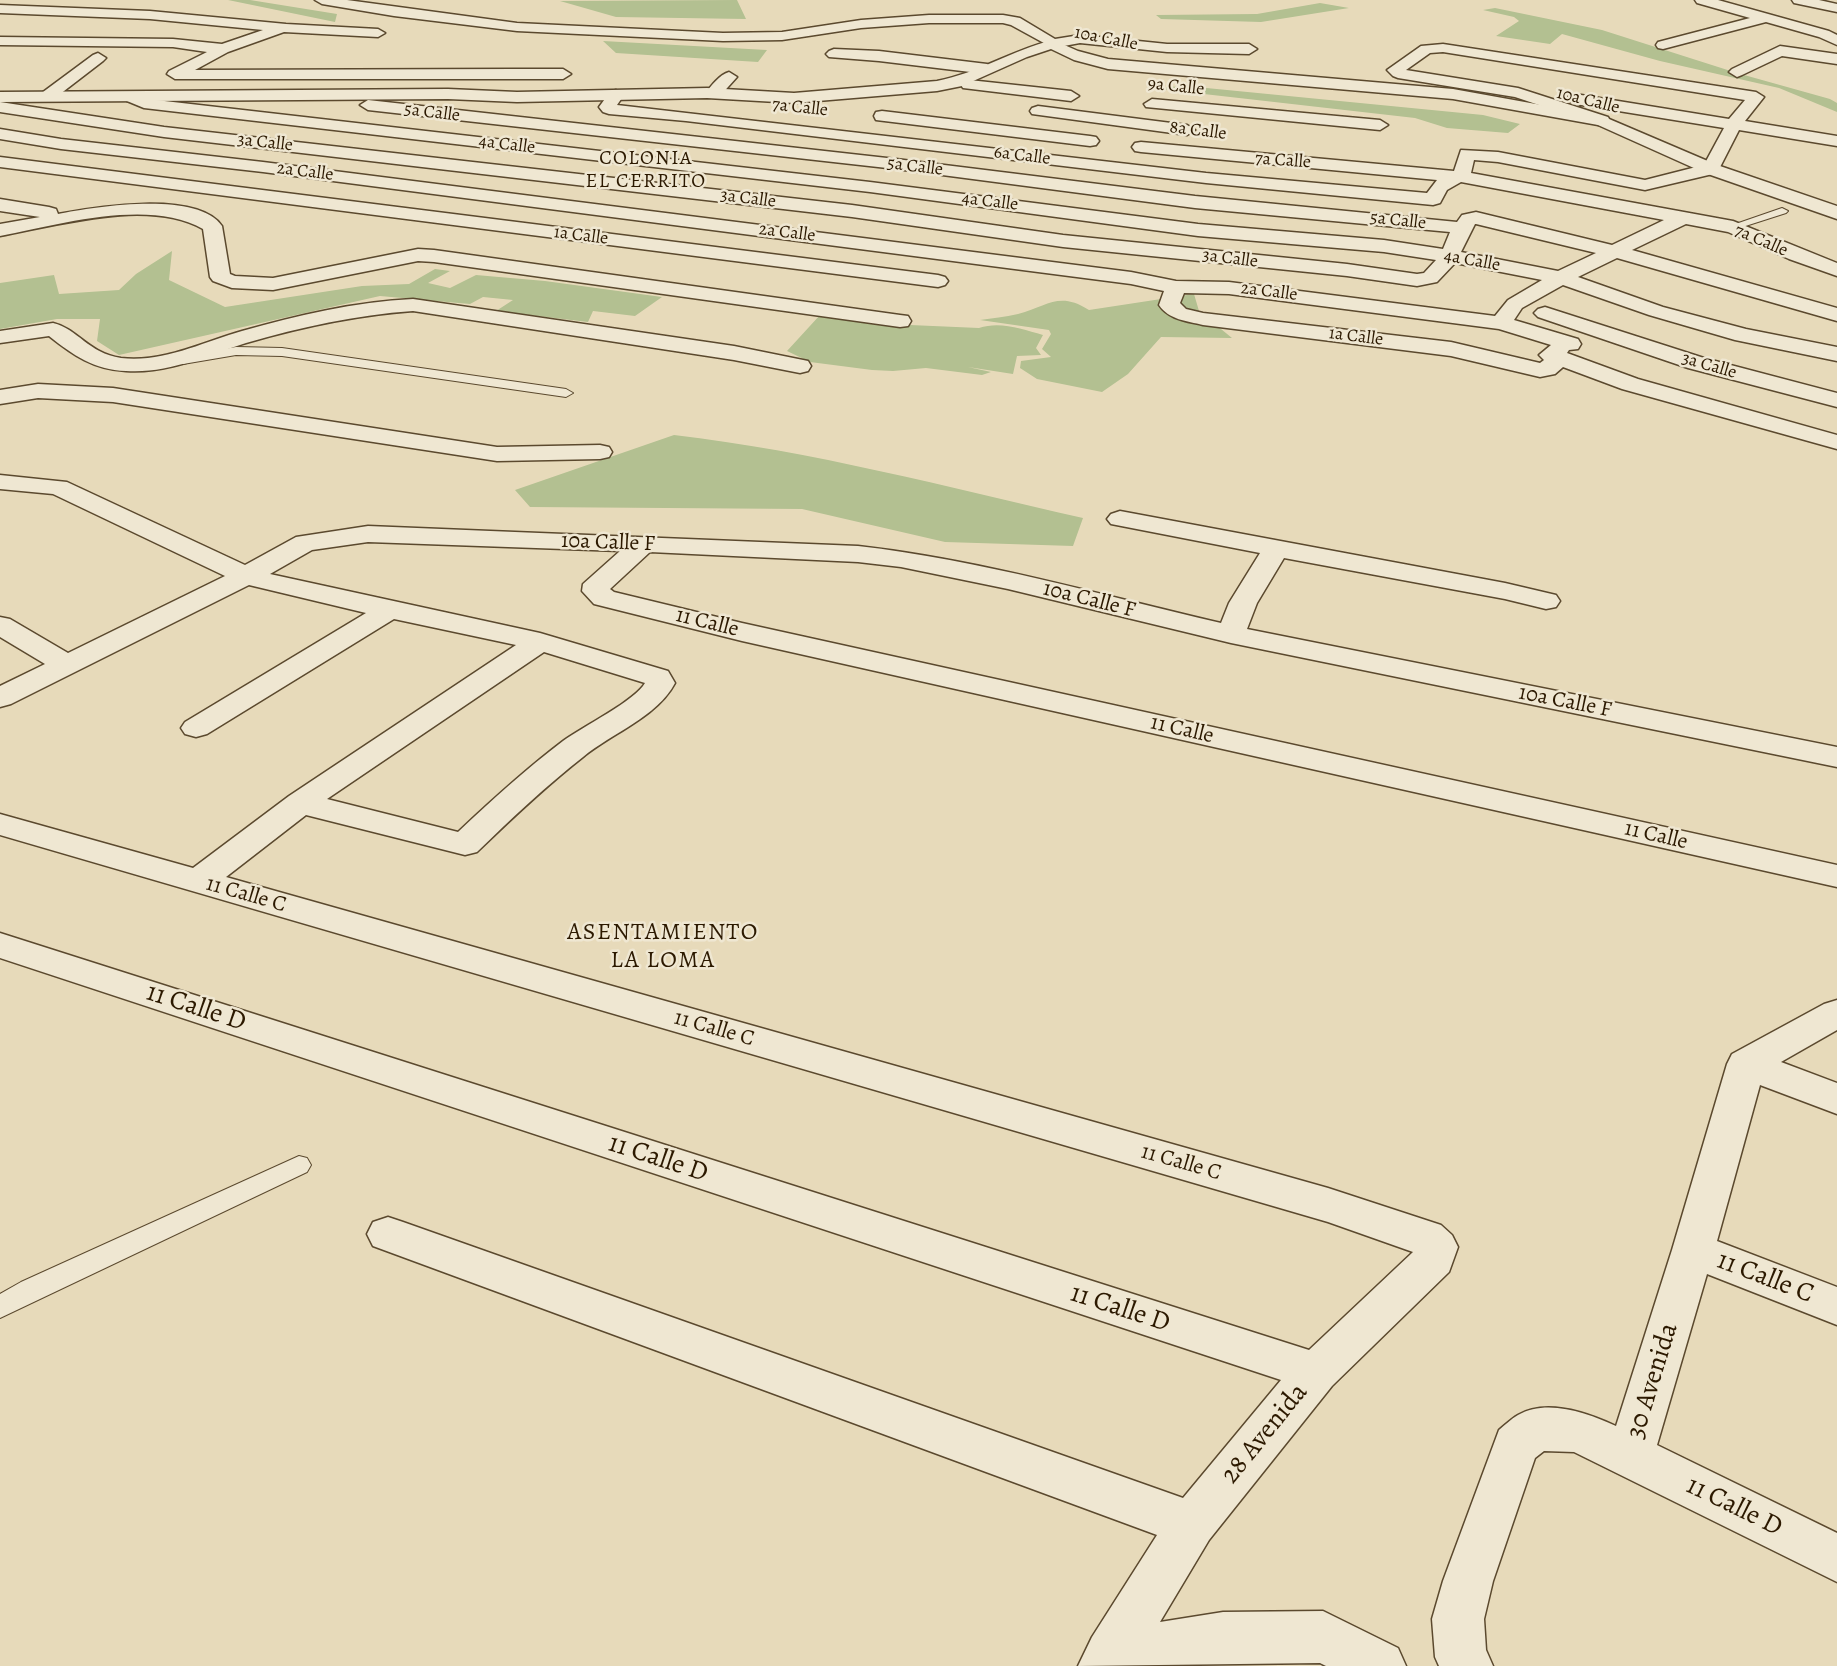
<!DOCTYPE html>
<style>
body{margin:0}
canvas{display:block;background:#e7daba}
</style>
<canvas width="1837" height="1666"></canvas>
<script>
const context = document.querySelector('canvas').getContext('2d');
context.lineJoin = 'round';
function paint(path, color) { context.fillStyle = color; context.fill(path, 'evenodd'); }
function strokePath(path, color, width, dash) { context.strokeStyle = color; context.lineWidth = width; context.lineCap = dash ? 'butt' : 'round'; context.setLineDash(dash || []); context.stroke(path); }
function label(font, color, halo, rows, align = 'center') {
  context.font = font + ' Alegreya,serif'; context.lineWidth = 5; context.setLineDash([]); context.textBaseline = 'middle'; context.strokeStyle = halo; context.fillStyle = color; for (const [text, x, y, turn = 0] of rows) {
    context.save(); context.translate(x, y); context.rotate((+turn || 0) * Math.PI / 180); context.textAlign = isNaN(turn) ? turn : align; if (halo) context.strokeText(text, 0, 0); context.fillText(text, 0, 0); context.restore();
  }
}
const green = new Path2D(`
 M 228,0 L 250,0 L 337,14 L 335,22 Z
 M 737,0 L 746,19 L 616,17 L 560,1 Z
 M 1320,3 L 1349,8 L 1261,22 L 1161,19 L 1156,15 L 1257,14 Z
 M 1495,8 L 1602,30 L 1737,73 L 1830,99 L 1837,103 L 1837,112 L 1779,88 L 1660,61 L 1562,34 L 1550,44 L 1496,36 L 1519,21 L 1514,17 L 1483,10 Z
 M 603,41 L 767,50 L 758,62 L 616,53 Z
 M 1186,86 L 1483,115 L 1520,124 L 1508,133 L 1447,128 L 1415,118 L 1151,88 Z
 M 172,251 L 169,280 L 225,307 L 362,286 L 409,284 L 435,269 L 450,271 L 428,283 L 450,288 L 476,275 L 545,281 L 662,297 L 635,316 L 593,311 L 588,322 L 496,311 L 513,300 L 483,297 L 470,304 L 380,296 L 119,355 L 97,341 L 100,319 L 57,319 L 0,329 L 0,283 L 54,275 L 59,294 L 119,290 L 136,274 Z
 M 1194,294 L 1199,311 L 1232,338 L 1161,337 L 1128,374 L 1102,392 L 1037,379 L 1020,368 L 1021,361 L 1051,357 L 1042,349 L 1051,334 L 1049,330 L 980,320 C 992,318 1005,317 1018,314 C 1048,306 1059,291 1089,310 Z
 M 820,315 L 887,324 L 979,328 C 1000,321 1022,329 1043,335 L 1036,348 L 1041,355 L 1017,356 L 1013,374 L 968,367 L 991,372 L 982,375 L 926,368 L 893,371 L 872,370 L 810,362 L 787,351 Z
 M 674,435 C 812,451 947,487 1083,518 L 1073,546 L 945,542 L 802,509 L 530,507 L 515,490 Z`);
const service = new Path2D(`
 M 1782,208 L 1788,211 L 1786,213 L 1733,230 L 1727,227 Z
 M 236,347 L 282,348 L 566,389 L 573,393 L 566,397 L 282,356 L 236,355 L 183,364 L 176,360 L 183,356 Z
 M 299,1156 L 307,1158 L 311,1165 L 307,1172 L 0,1318 L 0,1294 L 21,1282 Z`);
const minor = new Path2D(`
 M 315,0 L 347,0 L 517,23 L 723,33 L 782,32 L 861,20 L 929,15 L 1003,15 L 1020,18 L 1055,39 L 1080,35 L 1167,44 L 1249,44 L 1257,49 L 1249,54 L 1167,52 L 1080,43 L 1053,48 L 1011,25 L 1003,23 L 929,23 L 861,28 L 782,40 L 723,41 L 517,31 L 394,16 L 322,4 Z
 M 1695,0 L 1718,0 L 1829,31 L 1837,35 L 1837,45 L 1819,37 L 1766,22 L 1663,49 L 1658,48 L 1656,45 L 1658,42 L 1750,18 L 1697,3 Z
 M 1792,0 L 1819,0 L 1837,4 L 1837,12 L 1794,3 Z
 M 0,5 L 150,11 L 286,24 L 378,29 L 385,33 L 378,37 L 284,32 L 228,52 L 195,70 L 515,69 L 563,69 L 571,74 L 563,79 L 175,79 L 167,74 L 169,71 L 207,52 L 173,47 L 0,45 L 0,37 L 173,39 L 222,44 L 263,30 L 150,19 L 0,13 Z
 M 1443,44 L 1756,92 L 1764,97 L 1745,121 L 1837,136 L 1837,146 L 1739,130 L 1717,173 L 1645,190 L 1498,162 L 1474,160 L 1471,173 L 1733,221 L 1837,263 L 1837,276 L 1789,259 L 1728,232 L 1686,224 L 1632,250 L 1837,308 L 1837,321 L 1617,258 L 1578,277 L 1663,307 L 1746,329 L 1837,347 L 1837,361 L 1735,340 L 1649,315 L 1563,285 L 1522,308 L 1514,320 L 1578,339 L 1581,344 L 1578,349 L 1569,350 L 1567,353 L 1638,379 L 1837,435 L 1837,449 L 1622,389 L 1563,367 L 1555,374 L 1540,377 L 1451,356 L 1203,325 C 1187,321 1169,320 1159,305 L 1164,291 L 1131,284 L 263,172 L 61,149 L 0,139 L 0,129 L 61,139 L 263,162 L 1131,272 L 1176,281 L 1229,282 L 1495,316 L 1508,300 L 1542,280 L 1455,263 L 1437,282 L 1417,286 L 1347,276 L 1063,247 L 852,217 L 164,137 L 0,112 L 0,102 L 164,127 L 852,205 L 1063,235 L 1347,264 L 1417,274 L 1424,273 L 1436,260 L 1384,252 L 1198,236 L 870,192 L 144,108 L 127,101 L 125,98 L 133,93 L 147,99 L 870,182 L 1198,224 L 1384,240 L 1443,249 L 1450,232 L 1195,208 L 896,169 L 368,110 L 360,105 L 368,100 L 896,159 L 1195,196 L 1457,222 L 1462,215 L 1476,212 L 1612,245 L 1664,220 L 1461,182 L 1447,190 L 1440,203 L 1433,205 L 1206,183 L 686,121 L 609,114 L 603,112 L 599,107 L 610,92 L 616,90 L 624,95 L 617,105 L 1206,173 L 1427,193 L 1437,180 L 1141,152 L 1135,151 L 1132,147 L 1135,143 L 1141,142 L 1454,171 L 1461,150 L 1498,152 L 1645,180 L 1704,165 L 1724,128 L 1575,104 L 1567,99 L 1569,96 L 1575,94 L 1729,119 L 1745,100 L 1443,52 L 1430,53 L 1406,70 L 1518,88 L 1608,117 L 1610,121 L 1608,125 L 1602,126 L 1515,97 L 1398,78 L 1393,76 L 1387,70 L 1421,46 ZM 1475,224 L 1476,224 L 1596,253 L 1558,271 L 1461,252 ZM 1184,293 L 1229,294 L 1499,329 L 1551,345 L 1539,355 L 1544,360 L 1540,363 L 1451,342 L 1203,313 L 1186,309 L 1180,303 Z
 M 1780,46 L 1837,54 L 1837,64 L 1782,56 L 1742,75 L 1737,77 L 1729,72 L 1732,69 Z
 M 834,49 L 879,51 L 987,64 L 995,69 L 987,74 L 879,61 L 829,57 L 826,54 L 829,51 Z
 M 98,53 L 106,58 L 103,61 L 51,101 L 39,101 L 37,98 L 39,95 L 93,55 Z
 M 729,72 L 737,77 L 719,97 L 707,97 L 705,94 C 711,86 719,75 729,72 Z
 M 969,80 L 1071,91 L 1079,96 L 1071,101 L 963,88 L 961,85 Z
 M 1152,99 L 1380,120 L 1388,125 L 1380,130 L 1146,107 L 1144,104 Z
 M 1038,106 L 1187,125 L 1195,130 L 1187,135 L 1032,114 L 1030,111 L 1032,108 Z
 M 882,111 L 1090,136 L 1096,137 L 1099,141 L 1096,145 L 1090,146 L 876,120 L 874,116 L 876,112 Z
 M 0,157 L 938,275 L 945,277 L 948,281 L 945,285 L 938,287 L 0,167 Z
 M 0,199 L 49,207 L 56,209 L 58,214 C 94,207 197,190 222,226 L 230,274 L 235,276 L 273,278 L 418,249 L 434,250 L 900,315 L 908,316 L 911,321 L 908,326 L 900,327 L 434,262 L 418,261 L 273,290 L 232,288 L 213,281 L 210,277 L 203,229 C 148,198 59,225 0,236 L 0,224 L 40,217 L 0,211 Z
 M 413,299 L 734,346 L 808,361 L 811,366 L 808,371 L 800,373 L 734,360 L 413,311 C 356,315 301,327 246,343 C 207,355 168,374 126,371 C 94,370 73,355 49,336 L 0,343 L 0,331 L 53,323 C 78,329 88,353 121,358 C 163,363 203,342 242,331 C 298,315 354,302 413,299 Z
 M 1545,307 L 1704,358 L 1837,393 L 1837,407 L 1688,368 L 1538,317 L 1534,313 L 1538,309 Z
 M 38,384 L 113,388 L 497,447 L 600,445 L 609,447 L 612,452 L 609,457 L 600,459 L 497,461 L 113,402 L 38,398 L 0,404 L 0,390 Z
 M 0,475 L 67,482 L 245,565 L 296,537 L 368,526 L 858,546 C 981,560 1101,595 1221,623 L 1229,603 L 1260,553 L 1111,524 L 1107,519 L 1111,514 L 1120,511 L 1505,583 L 1556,595 L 1560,601 L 1556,607 L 1546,609 L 1505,599 L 1284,558 L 1257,603 L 1247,629 L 1837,747 L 1837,767 L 1231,643 L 1008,589 L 901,567 L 858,562 L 650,552 L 610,589 L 614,592 L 742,623 L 1837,865 L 1837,887 L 742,641 L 594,604 L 582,591 L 583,584 L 620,551 L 368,542 L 312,550 L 270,574 L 540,633 L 668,671 L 675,683 C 657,717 612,733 583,757 C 546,786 511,819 477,852 L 465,855 L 306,815 L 226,877 L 1328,1188 L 1441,1225 L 1452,1235 L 1458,1247 L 1449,1272 L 1332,1386 L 1209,1540 L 1160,1622 L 1223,1612 L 1323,1611 L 1398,1648 L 1406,1666 L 1326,1666 L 1320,1663 L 1078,1666 L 1092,1637 L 1157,1535 L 373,1246 L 367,1234 L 373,1222 L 388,1217 L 403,1222 L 1183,1498 L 1281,1380 L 0,958 L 0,933 L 1309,1350 L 1413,1252 L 1328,1222 L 0,835 L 0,814 L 193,868 L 289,796 L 516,645 L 394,619 L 207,734 L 196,737 L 185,734 L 181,728 L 185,722 L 366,613 L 249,585 L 11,704 L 0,707 L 0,686 L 45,664 L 0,637 L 0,617 L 10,619 L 68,653 L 225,576 L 53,494 L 0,489 ZM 544,652 L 645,683 C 636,700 582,727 563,741 C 526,769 492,800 458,832 L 327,799 Z
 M 1837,1000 L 1837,1030 L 1781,1062 L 1837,1083 L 1837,1114 L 1760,1085 L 1717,1241 L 1837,1287 L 1837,1325 L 1707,1274 L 1657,1445 L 1837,1533 L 1837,1582 L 1574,1452 L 1544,1451 L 1535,1458 L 1493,1581 L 1484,1619 L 1486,1650 L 1493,1666 L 1439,1666 L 1435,1657 L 1432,1619 L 1443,1581 L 1499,1430 C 1505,1425 1511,1419 1518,1415 C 1547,1398 1588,1413 1616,1426 L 1672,1250 L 1727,1064 L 1732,1054 L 1824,1004 Z`);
const tertiary = new Path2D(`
 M 1053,40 L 1078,51 L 1108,59 L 1453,89 L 1602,116 L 1717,165 L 1837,206 L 1837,219 L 1705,173 L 1598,125 L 1453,99 L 1108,69 L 1074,60 L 1051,49 L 1027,57 L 962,86 L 937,91 L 794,103 L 707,98 L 517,102 L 448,99 L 0,102 L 0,92 L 448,89 L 517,92 L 707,88 L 794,93 L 937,81 C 978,73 1013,50 1053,40 Z`);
const farStreetnames = [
 ["10a Calle",1106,39,11],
 ["9a Calle",1176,87,6],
 ["10a Calle",1588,101,14],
 ["7a Calle",800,108,6],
 ["5a Calle",432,113,7],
 ["8a Calle",1198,131,7],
 ["3a Calle",265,143,6],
 ["4a Calle",507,145,7],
 ["6a Calle",1022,156,7],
 ["7a Calle",1283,161,4],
 ["5a Calle",915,167,7],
 ["2a Calle",305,172,7],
 ["3a Calle",748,199,7],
 ["4a Calle",990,202,7],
 ["5a Calle",1398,221,6],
 ["2a Calle",787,233,7],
 ["1a Calle",581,236,7],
 ["7a Calle",1761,241,23],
 ["3a Calle",1230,259,7],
 ["4a Calle",1472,261,10],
 ["2a Calle",1269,292,7],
 ["1a Calle",1356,337,7],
 ["3a Calle",1709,366,16]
];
const farNeighbourhoodnames = [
 ["COLONIA",646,159],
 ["EL CERRITO",646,182]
];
const streetNames = [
 ["10a Calle F",608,543,2],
 ["10a Calle F",1089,600,14],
 ["11 Calle",707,623,14],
 ["10a Calle F",1565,702,11],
 ["11 Calle",1182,730,13],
 ["11 Calle",1656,836,13],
 ["11 Calle C",246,895,16],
 ["11 Calle C",714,1029,16],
 ["11 Calle C",1181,1163,16]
];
const neighbourhoodNames = [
 ["ASENTAMIENTO",663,933],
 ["LA LOMA",663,961]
];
const nearStreetnames = [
 ["11 Calle D",196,1008,18],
 ["11 Calle D",658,1159,18],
 ["11 Calle C",1765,1278,21],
 ["11 Calle D",1120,1309,18],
 ["30 Avenida",1653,1381,-73],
 ["28 Avenida",1265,1434,-51],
 ["11 Calle D",1734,1507,26]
];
paint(green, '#b3c091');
strokePath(service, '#5b492e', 2);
strokePath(minor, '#5b492e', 3);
strokePath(tertiary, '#5b492e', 3);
paint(service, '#efe7d2');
paint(minor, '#efe7d2');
paint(tertiary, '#efe7d2');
label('18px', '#2c1900', '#efe7d2', farStreetnames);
context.letterSpacing = '1.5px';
label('20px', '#2c1900', '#efe7d2', farNeighbourhoodnames);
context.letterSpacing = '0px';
label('22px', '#2c1900', '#efe7d2', streetNames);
context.letterSpacing = '1.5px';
label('24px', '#2c1900', '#efe7d2', neighbourhoodNames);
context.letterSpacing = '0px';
label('27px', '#2c1900', '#efe7d2', nearStreetnames);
</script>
